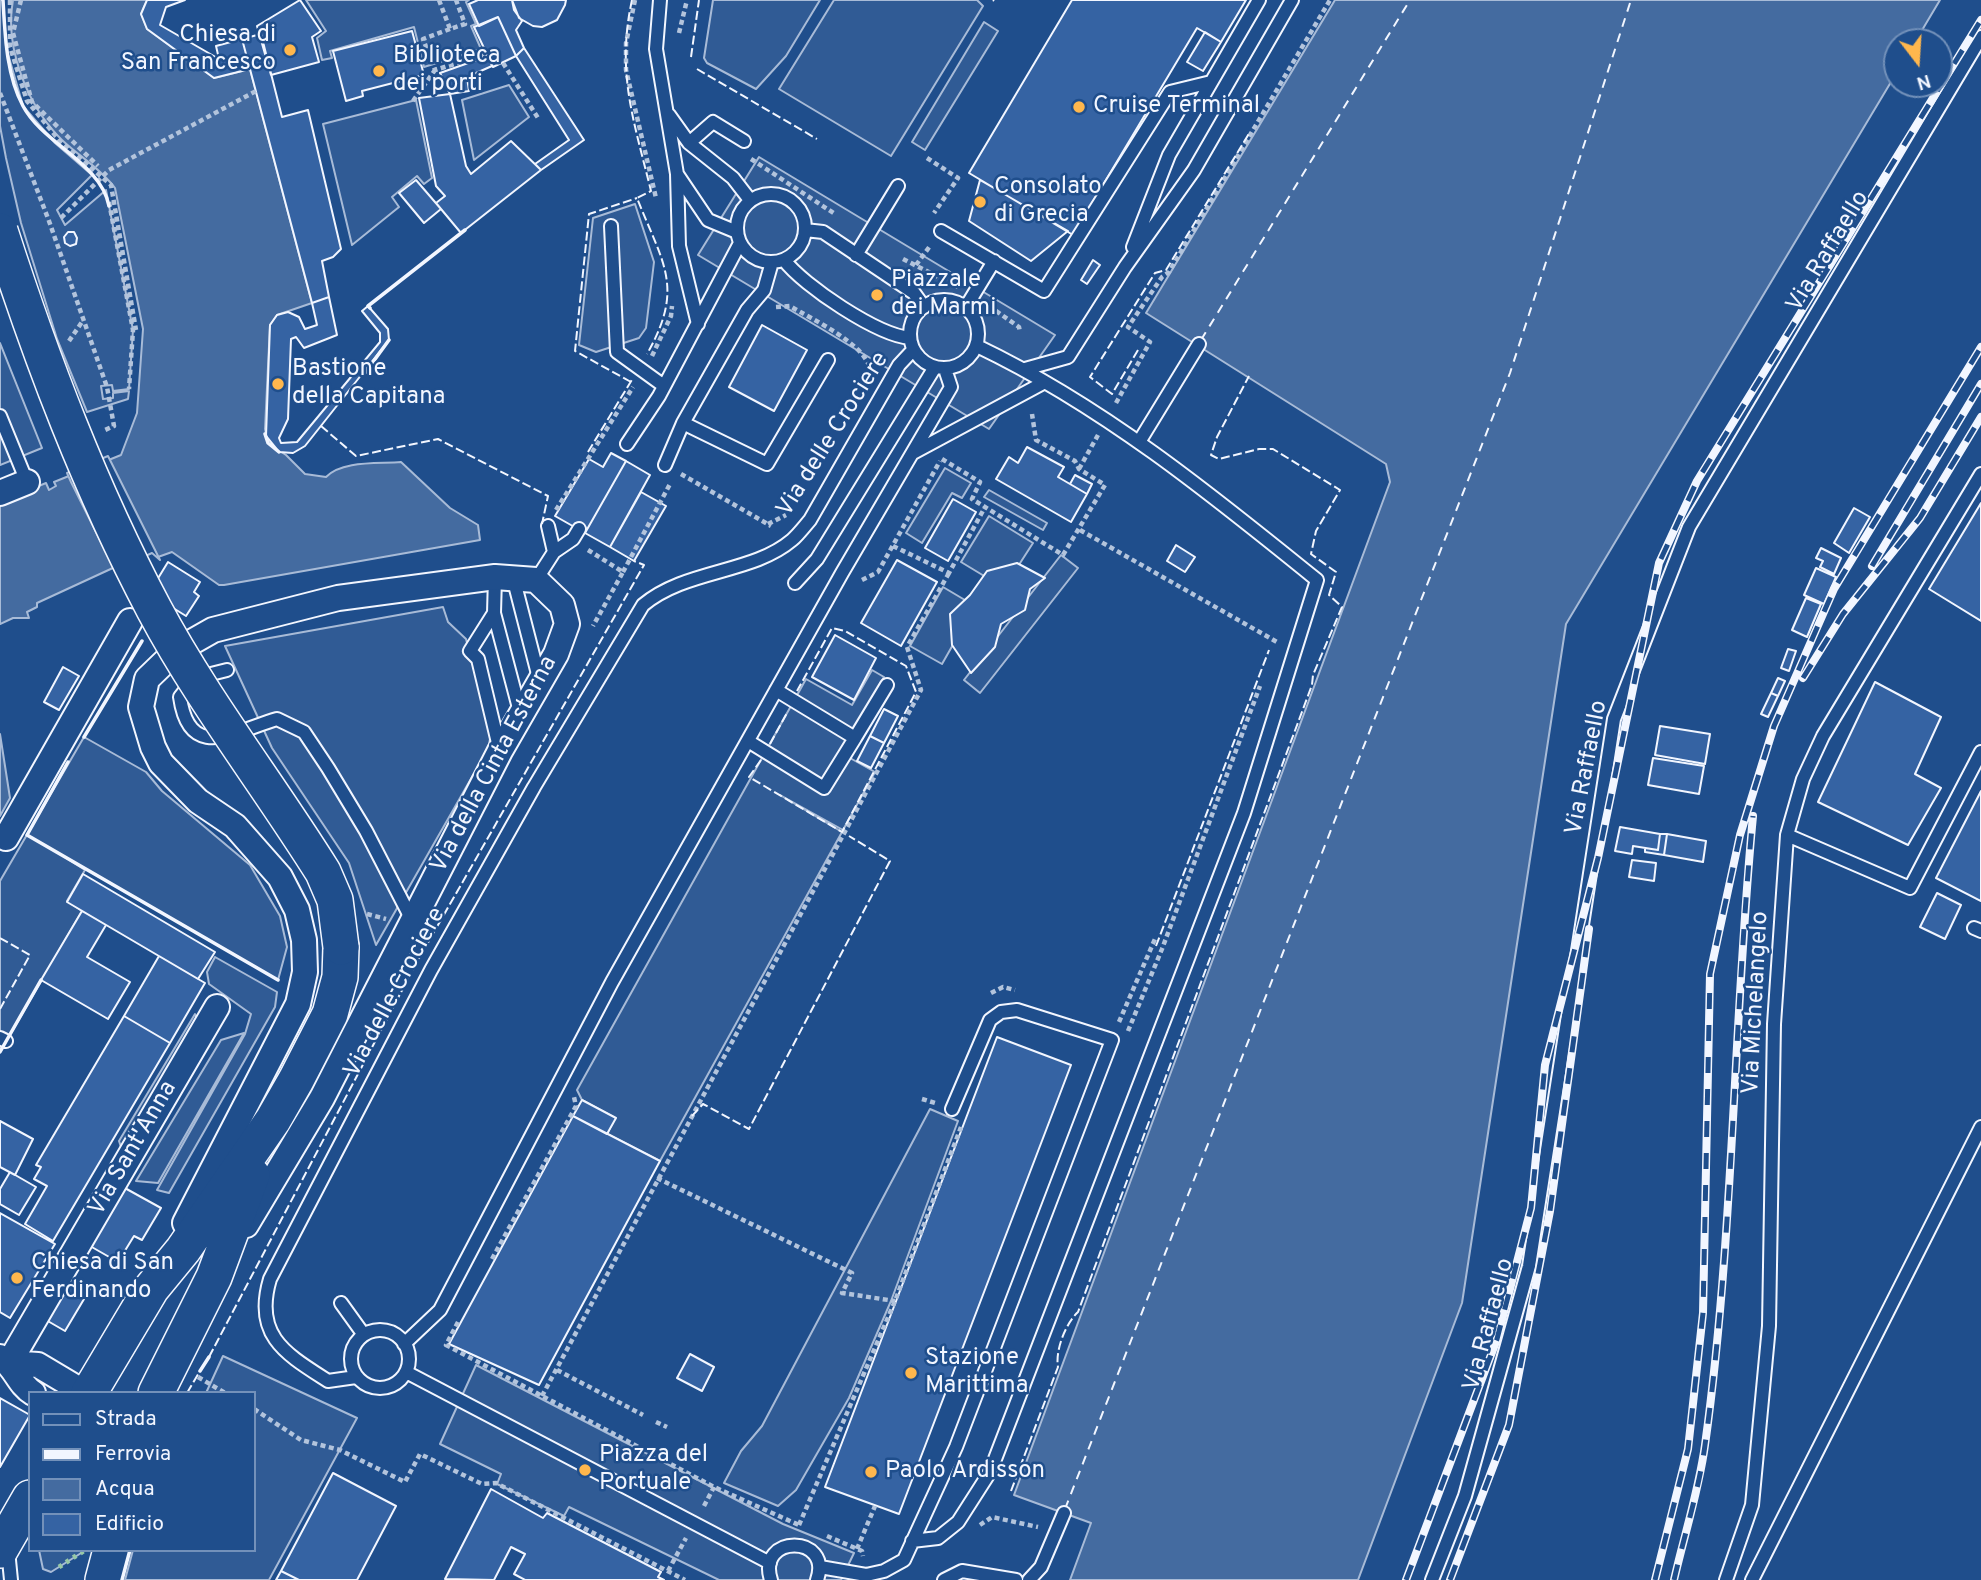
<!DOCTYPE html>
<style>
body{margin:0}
#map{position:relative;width:1981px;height:1580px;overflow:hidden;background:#1f4e8c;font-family:Overpass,sans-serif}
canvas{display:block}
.legend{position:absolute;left:28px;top:1391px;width:228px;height:161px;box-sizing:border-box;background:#1f4e8c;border:2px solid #7391ba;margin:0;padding:9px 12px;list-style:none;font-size:21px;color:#f2f6ff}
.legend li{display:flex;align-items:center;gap:14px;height:35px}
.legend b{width:35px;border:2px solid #7391ba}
.north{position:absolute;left:1883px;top:28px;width:70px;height:70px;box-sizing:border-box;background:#1f4e8c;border:2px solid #7391ba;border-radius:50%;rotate:163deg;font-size:19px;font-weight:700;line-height:28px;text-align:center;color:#f2f6ff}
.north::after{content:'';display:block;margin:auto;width:24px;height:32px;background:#ffb74d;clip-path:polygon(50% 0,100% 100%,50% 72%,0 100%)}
</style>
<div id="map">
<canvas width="1981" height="1580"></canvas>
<ul class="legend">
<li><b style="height:9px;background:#1f4e8c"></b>Strada</li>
<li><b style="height:9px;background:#f2f6ff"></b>Ferrovia</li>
<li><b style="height:19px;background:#446ba0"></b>Acqua</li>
<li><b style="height:19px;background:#3563a3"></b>Edificio</li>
</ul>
<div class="north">N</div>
</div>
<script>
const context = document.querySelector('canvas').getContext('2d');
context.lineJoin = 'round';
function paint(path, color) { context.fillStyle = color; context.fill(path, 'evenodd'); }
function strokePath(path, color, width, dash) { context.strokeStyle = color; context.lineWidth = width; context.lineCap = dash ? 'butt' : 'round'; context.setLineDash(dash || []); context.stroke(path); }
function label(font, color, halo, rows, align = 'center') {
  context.font = font + ' Overpass,sans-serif'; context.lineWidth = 5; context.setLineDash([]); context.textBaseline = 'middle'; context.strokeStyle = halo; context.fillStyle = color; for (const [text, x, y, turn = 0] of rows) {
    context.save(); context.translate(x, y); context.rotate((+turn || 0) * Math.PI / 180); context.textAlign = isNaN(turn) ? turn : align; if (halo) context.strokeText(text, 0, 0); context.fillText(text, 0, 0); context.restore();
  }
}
const built = new Path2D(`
 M 0,0 L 3,0 L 6,47 L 23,106 L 55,143 L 92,175 L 57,210 L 65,225 L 106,190 L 133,330 L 129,389 L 113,391 L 112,385 L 101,386 L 103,399 L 113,398 L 113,393 L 129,391 L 128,399 L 87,412 L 57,339 L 21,223 L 6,158 L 0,126 Z
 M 306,0 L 469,0 L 466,2 L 476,24 L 471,26 L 481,49 L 424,67 L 414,27 L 330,51 L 332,58 L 322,60 L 317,38 L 326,31 Z
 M 713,0 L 820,0 L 786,56 L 756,89 L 707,63 L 704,58 Z
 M 834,0 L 977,0 L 983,6 L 891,156 L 779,89 Z
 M 984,22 L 998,31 L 925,150 L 912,142 Z
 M 509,85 L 529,117 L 474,160 L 462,100 Z
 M 416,100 L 432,178 L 424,184 L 417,176 L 392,197 L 399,207 L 352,245 L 323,124 Z
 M 759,157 L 1055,335 L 989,429 L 698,255 Z
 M 635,204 L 654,262 L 646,328 L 639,338 L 596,352 L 579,345 L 593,218 Z
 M 0,343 L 42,448 L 0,465 Z
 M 945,468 L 971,483 L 962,498 L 952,493 L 922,543 L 906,533 Z
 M 989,490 L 1047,523 L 1043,530 L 984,497 Z
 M 989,516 L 1033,543 L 1004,588 L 961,562 Z
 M 1061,555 L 1078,568 L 980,693 L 964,680 Z
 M 943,587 L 975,606 L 942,664 L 910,646 Z
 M 443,607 L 448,622 L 466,639 L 491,734 L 488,749 L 376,945 L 349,863 L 272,748 L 225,646 Z
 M 872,670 L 884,677 L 841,753 L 875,772 L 843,830 L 780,795 L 842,832 L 660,1161 L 607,1134 L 615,1118 L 582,1100 L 577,1090 L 806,679 L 852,705 Z
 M 84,737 L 146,772 L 162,791 L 250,865 L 280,916 L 287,947 L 278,980 L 63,856 L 85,870 L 67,901 L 82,911 L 0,1052 L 0,881 Z
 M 215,957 L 277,992 L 275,1007 L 169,1193 L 157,1190 L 245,1034 L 251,1014 L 209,984 L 207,972 Z
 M 195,1014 L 201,1031 L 125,1159 L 119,1141 Z
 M 244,1033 L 158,1183 L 136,1181 L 221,1040 Z
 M 930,1109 L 958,1121 L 891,1301 L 849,1398 L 796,1490 L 778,1506 L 724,1483 L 741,1451 L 762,1426 Z
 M 223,1356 L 357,1418 L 269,1580 L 125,1580 L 133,1550 L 254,1550 L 254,1393 L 206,1393 Z
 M 476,1365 L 783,1524 L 854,1553 L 841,1580 L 719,1580 L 569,1507 L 564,1516 L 497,1484 L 501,1474 L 440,1444 Z
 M 39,1550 L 86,1550 L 51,1572 L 43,1569 Z`);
const water = new Path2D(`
 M 13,0 L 147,0 L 141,14 L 147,29 L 214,78 L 250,69 L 312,303 L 277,315 L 270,325 L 265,429 L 268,443 L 286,455 L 305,474 L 326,477 C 342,460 379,464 401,462 L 450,508 L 478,525 L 480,540 L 224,585 L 219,585 L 172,552 L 158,557 L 154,549 L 37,603 L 37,607 L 27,612 L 29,618 L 13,618 L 0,624 L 0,502 L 46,483 L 49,490 L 56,486 L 54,482 L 121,455 L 137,413 L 143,329 L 115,188 C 100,168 80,157 62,140 C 28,107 4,48 13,0 Z
 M 1335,0 L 1940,0 L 1915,42 L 1897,42 L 1897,72 L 1566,624 L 1462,1303 L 1358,1580 L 1070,1580 L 1091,1523 L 1014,1495 L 1390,482 L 1386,464 L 1146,313 Z
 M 0,734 L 10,798 L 0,816 Z`);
const pier = new Path2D(`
 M 108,456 L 160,560 L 152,553 L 115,570 L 71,482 L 67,473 Z`);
const ferry = new Path2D(`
 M 1201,340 L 1410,0
 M 1065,1509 L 1510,373 L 1631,0`);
const building = new Path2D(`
 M 147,0 L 185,0 L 166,7 L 160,25 L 219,59 L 216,46 L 242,39 L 250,69 L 214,78 L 147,29 L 141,14 Z
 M 300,0 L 321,31 L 312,37 L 319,62 L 271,75 L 257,26 Z
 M 478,0 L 512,0 L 514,10 L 522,21 L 516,30 L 524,48 L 516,56 L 498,17 L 479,26 L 469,4 Z
 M 512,0 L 566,0 L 565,5 L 557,20 L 542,27 L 533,26 L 519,18 Z
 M 1072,0 L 1246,0 L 1221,42 L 1197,28 L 1073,235 L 969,173 Z
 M 498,17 L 516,56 L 493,67 L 474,27 Z
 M 412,31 L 424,75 L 362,91 L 363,96 L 346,101 L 333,51 Z
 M 1205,32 L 1221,42 L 1203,71 L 1187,62 Z
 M 261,34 L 282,117 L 308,110 L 341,249 L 333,257 L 322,261 L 329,297 L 312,303 L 242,39 Z
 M 524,48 L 584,140 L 541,170 L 535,164 L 569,140 L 516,56 Z
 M 488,56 L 492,66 L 467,77 L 469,91 L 450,94 L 440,73 Z
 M 450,94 L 466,166 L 471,174 L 511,141 L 541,170 L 461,233 L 436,203 L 445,196 L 436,186 L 419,98 Z
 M 416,180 L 441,209 L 424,223 L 399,193 Z
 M 980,180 L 1068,231 L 1031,261 L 969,221 Z
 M 68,232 L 74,232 L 77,238 L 76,244 L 70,246 L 65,243 L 64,237 Z
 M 1093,260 L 1100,265 L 1087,284 L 1081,280 Z
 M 329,297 L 337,335 L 304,348 L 296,337 L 291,339 L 288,419 L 279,438 L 281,443 L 297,442 L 380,342 L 380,333 L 362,311 L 368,306 L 388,329 L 389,340 L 305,446 L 293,453 L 279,452 L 266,436 L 270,325 L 277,315 L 288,312 L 299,317 L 305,329 L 317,325 L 312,303 Z
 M 762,325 L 807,350 L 774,411 L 729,387 Z
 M 1027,447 L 1064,467 L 1058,477 L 1087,494 L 1071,522 L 996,479 L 1009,457 L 1018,463 Z
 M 611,453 L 626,461 L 585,533 L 555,516 L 589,459 L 603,467 Z
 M 626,461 L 650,475 L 610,547 L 585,533 Z
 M 1075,475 L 1092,484 L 1087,494 L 1070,484 Z
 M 641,492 L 666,506 L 634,561 L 610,547 Z
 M 953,499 L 976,512 L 948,561 L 925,548 Z
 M 1981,503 L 1981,621 L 1929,589 Z
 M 1854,508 L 1870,517 L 1849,553 L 1834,543 Z
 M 1176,545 L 1195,557 L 1185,572 L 1167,561 Z
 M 1821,548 L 1841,558 L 1834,574 L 1820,567 L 1823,561 L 1816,558 Z
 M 897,560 L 937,582 L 901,646 L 861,623 Z
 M 168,562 L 200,582 L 194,592 L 199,596 L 186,616 L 149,593 Z
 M 1017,563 L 1045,578 L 1030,589 L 1025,610 L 1001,624 L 995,647 L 971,673 L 952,645 L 950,614 L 970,595 L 987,571 Z
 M 1816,568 L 1836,577 L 1824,604 L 1804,595 Z
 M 1806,598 L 1821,604 L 1807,637 L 1792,630 Z
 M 835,635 L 876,658 L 854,700 L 812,677 Z
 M 1788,649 L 1796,651 L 1789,671 L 1781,668 Z
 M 63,667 L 79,676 L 59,710 L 44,702 Z
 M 1778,678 L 1785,681 L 1778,696 L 1771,693 Z
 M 1875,682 L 1941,717 L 1915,774 L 1941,788 L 1908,845 L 1818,802 Z
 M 1771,693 L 1778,696 L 1768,717 L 1761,714 Z
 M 884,709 L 898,716 L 884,743 L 870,736 Z
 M 1660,726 L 1710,734 L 1705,764 L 1655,755 Z
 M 870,736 L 884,743 L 871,768 L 857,761 Z
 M 1653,758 L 1704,766 L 1699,794 L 1648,785 Z
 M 1981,791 L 1981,901 L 1936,878 Z
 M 1620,827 L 1660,834 L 1658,850 L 1633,846 L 1632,854 L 1615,851 Z
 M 1660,834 L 1667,834 L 1664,855 L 1645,852 L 1645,848 L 1658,850 Z
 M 1667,834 L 1706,841 L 1703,862 L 1664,855 Z
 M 1632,860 L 1656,863 L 1654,881 L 1629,877 Z
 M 83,874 L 215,952 L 198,979 L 67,902 Z
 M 1937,893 L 1961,905 L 1945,939 L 1920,927 Z
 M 82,911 L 106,925 L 87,957 L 130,982 L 108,1019 L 41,980 Z
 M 159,956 L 205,983 L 170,1043 L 124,1016 Z
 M 124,1016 L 170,1043 L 53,1241 L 25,1224 L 47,1186 L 34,1179 L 41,1167 L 36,1165 Z
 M 997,1037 L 1071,1065 L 899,1514 L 825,1487 Z
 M 582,1100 L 616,1118 L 607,1134 L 573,1116 Z
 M 573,1116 L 660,1161 L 539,1385 L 449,1344 Z
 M 0,1121 L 33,1139 L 15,1175 L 0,1167 Z
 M 10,1172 L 36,1187 L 19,1215 L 0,1204 L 0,1189 Z
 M 123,1187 L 161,1208 L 142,1240 L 134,1236 L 118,1262 L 90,1246 Z
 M 0,1213 L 55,1244 L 10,1318 L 0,1312 Z
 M 72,1278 L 90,1289 L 65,1331 L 46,1320 Z
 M 690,1354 L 714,1367 L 702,1391 L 677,1378 Z
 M 0,1398 L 30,1415 L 0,1467 Z
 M 333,1473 L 396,1506 L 357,1580 L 299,1580 L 281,1571 Z
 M 491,1489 L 543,1518 L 547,1513 L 661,1572 L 658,1577 L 664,1580 L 525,1580 L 514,1574 L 525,1554 L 511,1547 L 494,1580 L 445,1579 Z
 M 281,1571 L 299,1580 L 276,1580 Z`);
const path = new Path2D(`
 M 10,0 L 10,47 L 27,101 L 59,140 L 111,185 L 136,330
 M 21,0 L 13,33 L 32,102 L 98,166
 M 439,0 L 450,29 L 465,24 L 456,0
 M 635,0 L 626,43 L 626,70 L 656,198
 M 450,29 L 423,39 L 435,70 L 487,54
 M 679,33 L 687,0
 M 503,63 L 538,118
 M 0,93 L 49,221 L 107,387 L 114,426 L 105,430
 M 413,101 L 435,70
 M 927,158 L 958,178 L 934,213
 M 751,159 L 835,214
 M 109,202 L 133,330 L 129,389
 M 61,218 L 109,170 L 256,91
 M 903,259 L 958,287
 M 916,265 L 930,246
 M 989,306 L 1019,327 L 1020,332
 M 776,307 L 790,306 C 811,319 873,347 870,374
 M 69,341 L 82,322
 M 652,356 L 671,316 L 672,306
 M 1116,403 L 1150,342 L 1128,327 L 1162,277 L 1169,272 L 1330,0
 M 942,459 L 980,482 L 972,499 L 1063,555 L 1105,485 L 1079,469 L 1075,461 L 1036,440 L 1032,414
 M 1079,469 L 1098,435
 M 681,474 L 771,526
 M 556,510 L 633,387
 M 768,524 L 786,515
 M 1080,530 L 1277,642
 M 893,546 L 949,573 L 985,507
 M 588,550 L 623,572 L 593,626
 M 623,572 L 670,484
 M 862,580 L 878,572 L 940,461
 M 367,914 L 386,919
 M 991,993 L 1003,987 L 1015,990
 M 1119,1022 L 1155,939
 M 1128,1031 L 1162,949 L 1260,686
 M 922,1099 L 935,1103
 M 657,1178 L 852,1273 L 842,1293 L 895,1301
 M 492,1259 L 576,1106 L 574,1097
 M 458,1322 L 446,1345 L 714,1487 L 799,1525
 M 557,1370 L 643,1415
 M 198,1377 L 225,1393
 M 542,1396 L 921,690 L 907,647 L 949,573
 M 254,1409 L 301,1440 L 340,1450 L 405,1482 L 420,1454 L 482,1484 L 496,1483 L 685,1580
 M 656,1422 L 667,1427
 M 704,1506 L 714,1487
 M 799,1525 L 895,1301 L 961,1127
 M 980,1525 L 992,1517 L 1038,1527
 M 827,1536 L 862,1551 L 863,1556
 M 857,1549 L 875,1506
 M 668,1571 L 686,1538`);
const lane = new Path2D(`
 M 660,0 L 656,49 L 677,174 L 679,246 L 698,324
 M 669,115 L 689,143 L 733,178 L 750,200
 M 689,143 L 713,122 L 744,141
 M 677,174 L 708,220 L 737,232
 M737 228a34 34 0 1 1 68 0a34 34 0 1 1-68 0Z
 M 611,226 L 617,352 L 664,386
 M 805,230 L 823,232 L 914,293 L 924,307
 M 941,231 L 1044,291 L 1170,92 L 1211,82
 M 1133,247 L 1169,155 L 1259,0
 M 856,255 L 898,186
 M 784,260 C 804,286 877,335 910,338
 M910 334a34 34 0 1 1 68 0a34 34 0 1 1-68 0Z
 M 966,307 L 994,261
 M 1025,369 L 1068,357 L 1125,267 L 1194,170 L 1292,0
 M 0,416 L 27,482
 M 683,423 L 767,464 L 828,360
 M 1139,442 L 1199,344
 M 627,444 L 659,396 L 740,243
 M 913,453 L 1045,382
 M 665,465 L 683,423 L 747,310 L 764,290 L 772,262
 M 548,526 L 554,552
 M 495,577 L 494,613 L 520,712
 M 513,577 L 539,678
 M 536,580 L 554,552 L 573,539 L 579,529
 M 795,583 L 817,559 L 935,367
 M 494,613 L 470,651 L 478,659 L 499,747
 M 227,670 L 195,678 L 180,697 C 189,762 233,732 277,719 L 304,732 L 328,768 L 366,831 L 412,920
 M 855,738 L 887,685
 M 748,741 L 824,788 L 855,738 L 776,690
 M 1787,835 L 1910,888 L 1981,752
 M 1974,928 L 1981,931
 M 0,1038 L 6,1041
 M 341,1303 L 364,1335
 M351 1359a29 29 0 1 1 58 0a29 29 0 1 1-58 0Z
 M 404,1344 L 440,1310 L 612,982 L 842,573 L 951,387 L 945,369
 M 406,1372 L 770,1563
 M 356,1377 L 328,1381 C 286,1354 253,1336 270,1279 L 431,970 L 534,787 L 643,605 C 686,569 752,574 792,540 C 798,535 804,527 810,520 L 899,365 L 913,350
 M 912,1541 L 938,1538 L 958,1522 L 990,1472 L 1244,813 L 1317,580 C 1211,494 1101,405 977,346
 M 8,1550 L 11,1580
 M 820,1567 L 866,1575 L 884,1571 L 904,1560 L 956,1447 L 1112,1040 L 1017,1010 L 1001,1012 L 990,1020 L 952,1109
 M 771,1580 C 756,1534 833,1534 817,1580
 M 944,1580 L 962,1571 L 1016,1580
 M 1029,1580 L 1041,1567 L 1064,1513
 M 1432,1580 L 1465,1496 L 1529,1266 L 1614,719 L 1689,527 L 1981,37
 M 1726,1580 L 1752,1505 L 1769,1326 L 1774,1024 L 1787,835 L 1803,779 L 1823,736 L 1981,474
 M 1752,1580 L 1981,1127`);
const street = new Path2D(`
 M 0,493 L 27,482
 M 6,838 L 130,621
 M 185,1223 L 298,1004 L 305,972 L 304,940 L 297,910 L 280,877 L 235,826 L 198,801 L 161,763 L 153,747 L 141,707 L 147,679 L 176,651 L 213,630 L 338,598 L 495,577 L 536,580 L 562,605 L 567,624 L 556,654 L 500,751 L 322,1098 L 246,1225
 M 0,1357 C 15,1366 18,1384 33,1393
 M 9,1363 L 217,1007
 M 9,1363 L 38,1365 L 85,1393`);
const secondary = new Path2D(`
 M 89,1393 L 151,1289 L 183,1250 L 273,1120 L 296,1080 L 330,1014 L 340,977 L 341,947
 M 156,1393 L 214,1277 L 252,1175
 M 0,1550 L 30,1498
 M 103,1580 L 111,1550`);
const rail = new Path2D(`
 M 1872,566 L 1981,384
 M 1803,678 L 1843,614 L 1920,518 L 1981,417
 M 1406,1580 L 1497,1339 L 1531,1208 L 1545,1065 L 1598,858 L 1659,563 L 1697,481 L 1981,20
 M 1450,1580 L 1509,1425 L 1550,1211 L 1589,929
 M 1655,1580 L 1688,1449 L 1703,1313 L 1710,974 L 1740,835 L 1774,726 L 1834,589 L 1981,347
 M 1674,1580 C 1684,1536 1699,1490 1705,1445 C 1734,1237 1733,1025 1753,816`);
const secondaryBridge = new Path2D(`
 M 0,231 C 42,361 90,488 154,609 C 203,701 268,784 323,872 L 335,900 L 341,947`);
const hedge = new Path2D(`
 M 59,1567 L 85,1550`);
const fence = new Path2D(`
 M 632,0 C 616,73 634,121 651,191 L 637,198 C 663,264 685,287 647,354
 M 993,0 L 994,1
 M 691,57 L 699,0
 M 697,69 L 817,139
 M 1138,350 L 1112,394 L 1090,377 L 1155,273 L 1166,270 L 1250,132
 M 631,382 L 575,351 L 589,214 L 637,198
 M 321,426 L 356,456 L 438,439 L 548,496 L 542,524
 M 588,452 L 633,378
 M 770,744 L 788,711
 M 761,760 L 749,777 L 842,832 L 916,692 L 906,666 L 845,631 L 832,628 L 797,691
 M 0,938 L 30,955 L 0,1009
 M 1156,946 L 1269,650
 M 692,1116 L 703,1104 L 749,1129 L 890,861 L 849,836
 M 209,1357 L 418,960 L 644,565 L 634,561
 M 187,1393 L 200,1371
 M 1011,1491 L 1058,1367 C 1055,1350 1066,1323 1078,1312 L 1312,685 L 1313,675 L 1342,607 L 1329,595 L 1336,572 L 1311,554 L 1316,531 L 1340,490 L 1273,449 L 1259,449 L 1219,459 L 1211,455 L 1217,437 L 1249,376`);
const wall = new Path2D(`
 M 3,0 C 5,34 6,74 23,106 C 43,144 101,163 109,206
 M 370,308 L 368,306 L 465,230
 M 365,373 L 389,340
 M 265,434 L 268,443 L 279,452
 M 84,737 L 142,641
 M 68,762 L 27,835 L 278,980
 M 0,1052 L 41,980
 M 200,1371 L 209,1357
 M 122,1580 L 130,1550`);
const markers = [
 [290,50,7,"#ffb74d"],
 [379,71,7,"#ffb74d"],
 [1079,107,7,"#ffb74d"],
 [980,202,7,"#ffb74d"],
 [877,295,7,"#ffb74d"],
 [278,384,7,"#ffb74d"],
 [17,1278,7,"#ffb74d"],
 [911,1373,7,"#ffb74d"],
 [585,1470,7,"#ffb74d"],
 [871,1472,7,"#ffb74d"]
];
const poiNames = [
 ["Chiesa di",276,36,"right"],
 ["San Francesco",276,64,"right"],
 ["Biblioteca",393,57],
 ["dei porti",393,85],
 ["Cruise Terminal",1093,107],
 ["Consolato",994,188],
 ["di Grecia",994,216],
 ["Piazzale",891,281],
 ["dei Marmi",891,309],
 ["Bastione",292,370],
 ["della Capitana",292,398],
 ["Chiesa di San",31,1264],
 ["Ferdinando",31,1292],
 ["Stazione",925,1359],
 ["Marittima",925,1387],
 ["Piazza del",599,1456],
 ["Portuale",599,1484],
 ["Paolo Ardisson",885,1472]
];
const streetNames = [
 ["Via Raffaello",1829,252,-59],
 ["Via delle Crociere",834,435,-58],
 ["Via della Cinta Esterna",495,765,-62],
 ["Via Raffaello",1588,768,-79],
 ["Via delle Crociere",396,993,-62],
 ["Via Michelangelo",1757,1003,-87],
 ["Via Sant'Anna",134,1149,-60],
 ["Via Raffaello",1490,1325,-75]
];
paint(built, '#305b95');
strokePath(built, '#a8bbd7', 2);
paint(water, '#446ba0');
strokePath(water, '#a8bbd7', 2);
paint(pier, '#1f4e8c');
strokePath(pier, '#a8bbd7', 2);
strokePath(ferry, '#f2f6ff', 2, [9, 7]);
paint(building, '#3563a3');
strokePath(building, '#f2f6ff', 2);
strokePath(lane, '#f2f6ff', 16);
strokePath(street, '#f2f6ff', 28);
strokePath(secondary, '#f2f6ff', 38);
strokePath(path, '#b3c4dc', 4.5, [5, 3.5]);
strokePath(lane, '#1f4e8c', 12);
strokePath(street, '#1f4e8c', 24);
strokePath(secondary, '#1f4e8c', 35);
strokePath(rail, '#f2f6ff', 8);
strokePath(rail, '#1f4e8c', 5, [16]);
strokePath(secondaryBridge, '#f2f6ff', 38, []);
strokePath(secondaryBridge, '#1f4e8c', 35);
strokePath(hedge, '#97c8a6', 5, [3.5, 5]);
strokePath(fence, '#f2f6ff', 2, [9, 3.5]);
strokePath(wall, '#f2f6ff', 3.5);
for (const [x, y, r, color] of markers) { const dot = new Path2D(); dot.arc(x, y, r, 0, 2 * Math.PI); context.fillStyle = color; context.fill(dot); strokePath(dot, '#1f4e8c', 2.5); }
label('24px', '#f2f6ff', '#1f4e8c', poiNames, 'left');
label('24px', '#f2f6ff', '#1f4e8c', streetNames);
</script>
